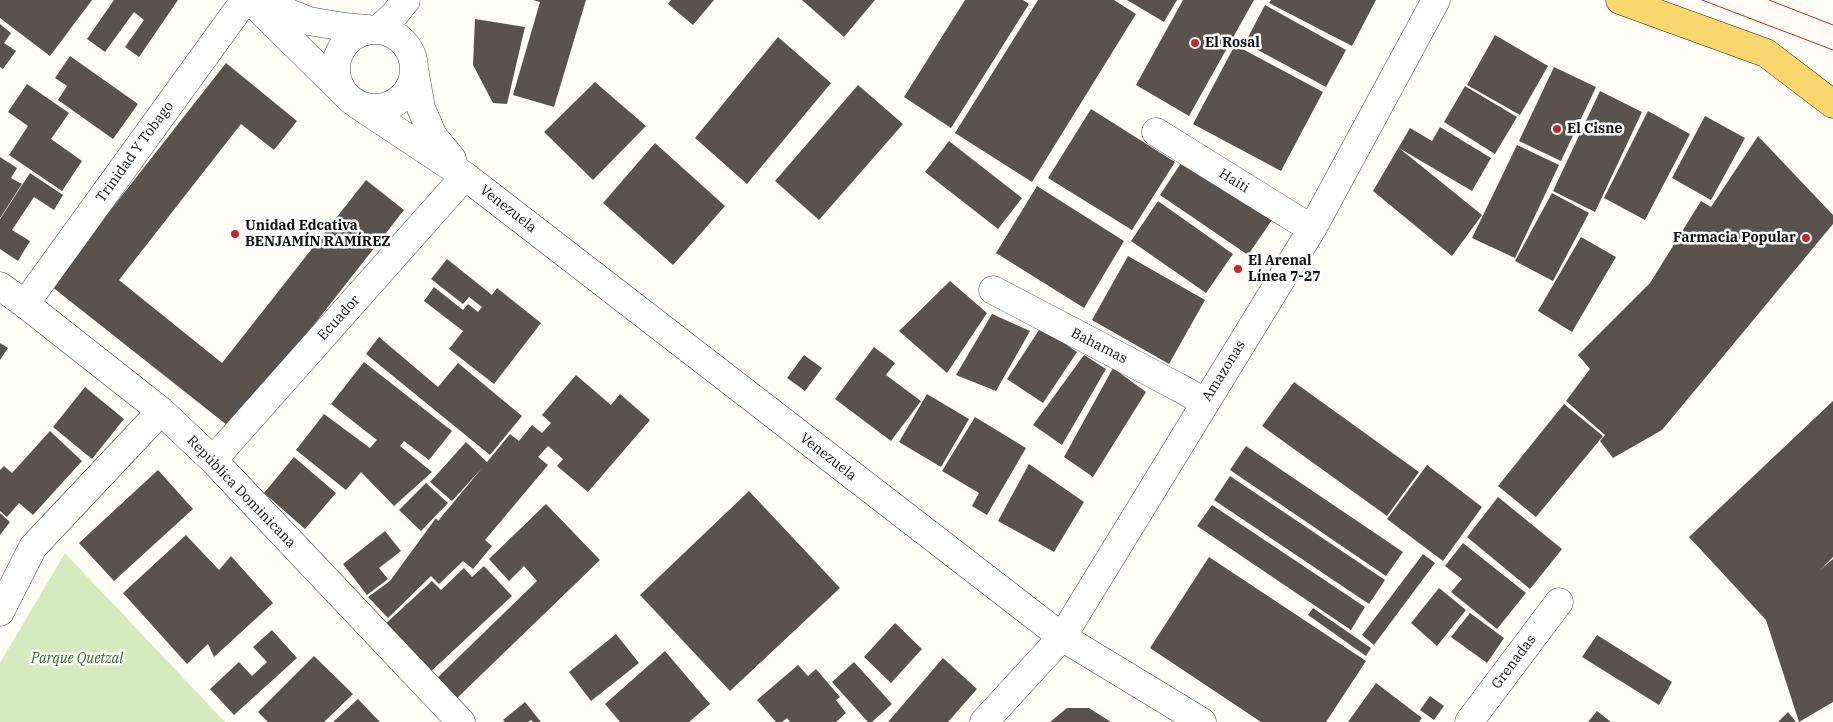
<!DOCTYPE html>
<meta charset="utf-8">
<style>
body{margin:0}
canvas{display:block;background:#fffdf5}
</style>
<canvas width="1833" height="722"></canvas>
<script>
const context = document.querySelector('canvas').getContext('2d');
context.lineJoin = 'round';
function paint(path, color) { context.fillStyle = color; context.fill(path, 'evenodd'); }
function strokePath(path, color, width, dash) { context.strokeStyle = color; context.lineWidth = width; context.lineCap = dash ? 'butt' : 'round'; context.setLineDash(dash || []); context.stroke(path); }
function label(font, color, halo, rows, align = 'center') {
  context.font = font + ' "IBM Plex Serif",serif'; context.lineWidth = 5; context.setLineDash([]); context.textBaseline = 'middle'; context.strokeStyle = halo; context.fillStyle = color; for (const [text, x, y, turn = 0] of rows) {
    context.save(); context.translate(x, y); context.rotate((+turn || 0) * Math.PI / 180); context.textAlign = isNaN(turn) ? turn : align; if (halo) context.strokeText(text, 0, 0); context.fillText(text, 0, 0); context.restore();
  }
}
const green = new Path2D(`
 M 65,553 L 225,722 L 0,722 L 0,663 Z`);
const building = new Path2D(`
 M 0,0 L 92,0 L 50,56 L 0,18 Z
 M 114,0 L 178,0 L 139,57 L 125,47 L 144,20 L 134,12 L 105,52 L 87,39 Z
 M 533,0 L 586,0 L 554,107 L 513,95 L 540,2 Z
 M 671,0 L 714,0 L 693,25 L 668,4 Z
 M 802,0 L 875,0 L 844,37 Z
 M 965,0 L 1023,0 L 1029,4 L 951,128 L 904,97 Z
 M 1038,0 L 1114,0 L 1136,14 L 1032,182 L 955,133 Z
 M 1127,0 L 1177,0 L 1164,22 Z
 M 1183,0 L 1254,0 L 1189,116 L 1136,85 Z
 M 1271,0 L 1376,0 L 1352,46 L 1269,3 Z
 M 1265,5 L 1346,50 L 1326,87 L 1245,43 Z
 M 475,19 L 525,27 L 507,104 L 493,103 L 473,65 Z
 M 0,24 L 11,33 L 4,43 L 16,51 L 3,69 L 0,67 Z
 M 1495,35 L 1548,66 L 1520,115 L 1467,85 Z
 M 778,37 L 831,83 L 747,184 L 695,138 Z
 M 1235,45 L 1323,92 L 1281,171 L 1193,124 Z
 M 70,56 L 138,104 L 113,139 L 58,100 L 67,86 L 55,78 Z
 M 226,63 L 297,121 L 274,150 L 241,124 L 119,280 L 222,363 L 366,180 L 404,210 L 232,429 L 51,286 Z
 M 1554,67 L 1596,87 L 1561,161 L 1519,141 Z
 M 595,82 L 646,126 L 593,180 L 544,132 Z
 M 27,84 L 69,113 L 51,139 L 82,161 L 62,191 L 9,155 L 28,126 L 8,112 Z
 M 858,85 L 903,124 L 819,220 L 775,181 Z
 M 1465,86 L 1517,117 L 1495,154 L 1444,122 Z
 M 1600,91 L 1642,112 L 1595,212 L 1553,191 Z
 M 1091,109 L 1175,162 L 1132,230 L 1048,178 Z
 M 1648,111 L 1690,134 L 1645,220 L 1604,198 Z
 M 1705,116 L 1745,138 L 1711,200 L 1672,178 Z
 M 1440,127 L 1491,158 L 1472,191 L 1399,148 L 1482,215 L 1452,256 L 1373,191 L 1410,128 L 1432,141 Z
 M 1758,136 L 1833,215 L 1833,224 L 1662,430 L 1613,458 L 1600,441 L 1605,435 L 1566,401 L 1590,369 L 1578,355 L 1650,283 L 1701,201 L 1711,207 Z
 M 949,141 L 1022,198 L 998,229 L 925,172 Z
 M 655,143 L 725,206 L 673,265 L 603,203 Z
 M 1517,145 L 1559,165 L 1515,258 L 1472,238 Z
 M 0,157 L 17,168 L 11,178 L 22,184 L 0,218 Z
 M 1183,160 L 1272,220 L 1248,255 L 1160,195 Z
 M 30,173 L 63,195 L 54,210 L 34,197 L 12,230 L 30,241 L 18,261 L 0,249 L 0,219 Z
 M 1037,186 L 1124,241 L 1084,308 L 996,253 Z
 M 1552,193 L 1589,213 L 1553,281 L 1515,261 Z
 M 1158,201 L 1233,254 L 1206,293 L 1131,241 Z
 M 1581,237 L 1616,257 L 1572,332 L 1538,311 Z
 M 1128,256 L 1205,300 L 1169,364 L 1092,320 Z
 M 447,259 L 492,295 L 497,288 L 541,323 L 494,384 L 449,349 L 463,331 L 424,301 L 434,287 L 463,310 L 468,304 L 478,312 L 482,307 L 469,297 L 463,304 L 431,279 Z
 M 950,281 L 987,313 L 947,373 L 899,331 Z
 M 992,314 L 1030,331 L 996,391 L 956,375 Z
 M 1041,327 L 1077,352 L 1043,403 L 1007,379 Z
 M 379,337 L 438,387 L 458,363 L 522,416 L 490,455 L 366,354 Z
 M 0,343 L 8,348 L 0,360 Z
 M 874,347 L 895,363 L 886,375 L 921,401 L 891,441 L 835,399 Z
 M 804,355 L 822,368 L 805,391 L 787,378 Z
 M 1084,355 L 1106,369 L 1062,445 L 1033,425 Z
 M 364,362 L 452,431 L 429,460 L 404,441 L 400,446 L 432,472 L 394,506 L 361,472 L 346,490 L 296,450 L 324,414 L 370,448 L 377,440 L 331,404 Z
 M 1113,368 L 1146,392 L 1093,477 L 1064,457 Z
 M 576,375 L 611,405 L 620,394 L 650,420 L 588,492 L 557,466 L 563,459 L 548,446 L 538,457 L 548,465 L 485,540 L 492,546 L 473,569 L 463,561 L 439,584 L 431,576 L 388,618 L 368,597 L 390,581 L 436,518 L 438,521 L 482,468 L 452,501 L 430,482 L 466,442 L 487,462 L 510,434 L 519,441 L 532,425 L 542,433 L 551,423 L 542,415 Z
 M 1294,382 L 1419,472 L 1387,516 L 1262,426 Z
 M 85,387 L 124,419 L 92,459 L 53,427 Z
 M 927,394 L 969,419 L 941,467 L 899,442 Z
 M 1833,401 L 1833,557 L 1820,570 L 1833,559 L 1833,702 L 1799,722 L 1766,620 L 1689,537 Z
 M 1564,404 L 1603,436 L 1536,517 L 1498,486 Z
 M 975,417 L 1026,448 L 987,515 L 972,506 L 979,493 L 942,471 Z
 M 50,431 L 82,461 L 33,515 L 19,503 L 7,517 L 0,511 L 0,470 L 4,466 L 12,473 Z
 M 1246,446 L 1403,552 L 1386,576 L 1230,470 Z
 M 294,457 L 336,493 L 305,529 L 264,493 Z
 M 1029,464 L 1084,502 L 1054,552 L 998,521 Z
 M 1427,465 L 1482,507 L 1443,561 L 1387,519 Z
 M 158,470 L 193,509 L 114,581 L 79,543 Z
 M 1230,476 L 1385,580 L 1369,604 L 1214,500 Z
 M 426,483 L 448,503 L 421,531 L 399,510 Z
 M 749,491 L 840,588 L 730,691 L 640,595 Z
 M 1498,497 L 1562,549 L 1530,589 L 1467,537 Z
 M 546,504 L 600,560 L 453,702 L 433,682 L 537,581 L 524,566 L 509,581 L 489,559 Z
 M 1212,505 L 1365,607 L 1351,630 L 1197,526 Z
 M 0,513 L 10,522 L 0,535 Z
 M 385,531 L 401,551 L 379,568 L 388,579 L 367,595 L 343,564 Z
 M 186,535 L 219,570 L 231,556 L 273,603 L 214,657 L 208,644 L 187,664 L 123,593 Z
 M 1463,543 L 1526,593 L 1497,629 L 1451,592 L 1462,579 L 1445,566 Z
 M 1423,554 L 1435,563 L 1374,645 L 1362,635 Z
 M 1209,557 L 1366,661 L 1326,722 L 1261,722 L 1150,648 Z
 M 484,566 L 512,596 L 427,675 L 382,627 L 432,581 L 441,590 L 464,568 L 472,577 Z
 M 1439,588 L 1466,610 L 1437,646 L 1411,623 Z
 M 1313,608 L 1371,648 L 1366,656 L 1308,615 Z
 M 1470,613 L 1504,638 L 1487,663 L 1451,637 Z
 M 895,623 L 922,649 L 891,683 L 864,657 Z
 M 272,630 L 297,658 L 234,715 L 210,689 L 239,662 L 252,676 L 267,662 L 253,647 Z
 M 616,634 L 639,663 L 591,701 L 569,672 Z
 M 1597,635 L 1672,682 L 1659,705 L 1582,657 Z
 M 665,651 L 710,704 L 689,722 L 620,722 L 605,704 Z
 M 314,656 L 353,694 L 324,722 L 268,722 L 258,712 Z
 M 943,658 L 977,689 L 948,722 L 888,722 Z
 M 854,662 L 892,704 L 872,722 L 868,722 L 832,682 Z
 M 798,665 L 808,676 L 816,669 L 840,697 L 836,700 L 846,713 L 836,722 L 790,722 L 787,718 L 782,722 L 776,722 L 757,700 Z
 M 1376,683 L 1422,718 L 1419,722 L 1348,722 Z
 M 1430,696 L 1444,706 L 1434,720 L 1420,710 Z
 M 358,699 L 380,722 L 333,722 Z
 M 525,702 L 541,722 L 533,722 L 531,720 L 528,722 L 505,722 L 503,720 Z
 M 1067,708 L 1089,708 L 1111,722 L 1050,722 Z
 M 1597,711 L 1611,722 L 1588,722 Z
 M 1788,712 L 1796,722 L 1778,722 Z`);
const street = new Path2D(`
 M 256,0 L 309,21 L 344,27 L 378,30 L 395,14 L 406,0
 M 255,5 L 343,92
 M336 69a39 39 0 1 1 78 0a39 39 0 1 1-78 0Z
 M 415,74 L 421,108 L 433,136 L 452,159
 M 358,105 L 465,176 L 1062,637 L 1202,722
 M 1156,132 L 1312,229
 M 0,286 L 25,304 L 161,411 L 213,460 L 461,722
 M 993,290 L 1178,387 L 1205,402
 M 25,304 L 245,0
 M 213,460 L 465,176
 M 0,612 L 33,547 L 161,411
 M 984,722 L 1062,637 L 1312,229 L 1436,0
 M 1469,722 L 1559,602`);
const primary = new Path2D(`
 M 1620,0 L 1766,53 L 1833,104`);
const tram = new Path2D(`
 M 1702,0 L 1833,50
 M 1769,0 L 1833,25`);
const markers = [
 [1195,43,5,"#c4262e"],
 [1557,129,5,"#c4262e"],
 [235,234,5,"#c4262e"],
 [1806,238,5,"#c4262e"],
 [1238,269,5,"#c4262e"]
];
const poiNames = [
 ["El Rosal",1205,43],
 ["El Cisne",1567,129],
 ["Unidad Edcativa",245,226],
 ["BENJAMÍN RAMÍREZ",245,242],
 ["Farmacia Popular",1796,238,"right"],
 ["El Arenal",1248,261],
 ["Línea 7-27",1248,277]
];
const streetNames = [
 ["Trinidad Y Tobago",135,152,-54],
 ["Haiti",1234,181,32],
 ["Venezuela",508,209,38],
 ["Ecuador",339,318,-48],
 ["Bahamas",1099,346,27],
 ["Amazonas",1224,371,-58],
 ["Venezuela",828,457,38],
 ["República Dominicana",241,492,46],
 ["Grenadas",1514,662,-53]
];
const parkNames = [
 ["Parque Quetzal",77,659]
];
paint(green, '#d5ebbd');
paint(building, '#5a524d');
strokePath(street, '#444', 29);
strokePath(primary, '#222', 29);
strokePath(street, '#fff', 28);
strokePath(primary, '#f9d66b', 28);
strokePath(tram, '#c4262e', 1);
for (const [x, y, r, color] of markers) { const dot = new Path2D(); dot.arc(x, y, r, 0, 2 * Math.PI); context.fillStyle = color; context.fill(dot); strokePath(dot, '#fff', 2); }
label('bold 14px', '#111', '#fff', poiNames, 'left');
label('14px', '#111', '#fff', streetNames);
label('italic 14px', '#2f6b1f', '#fff', parkNames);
</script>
